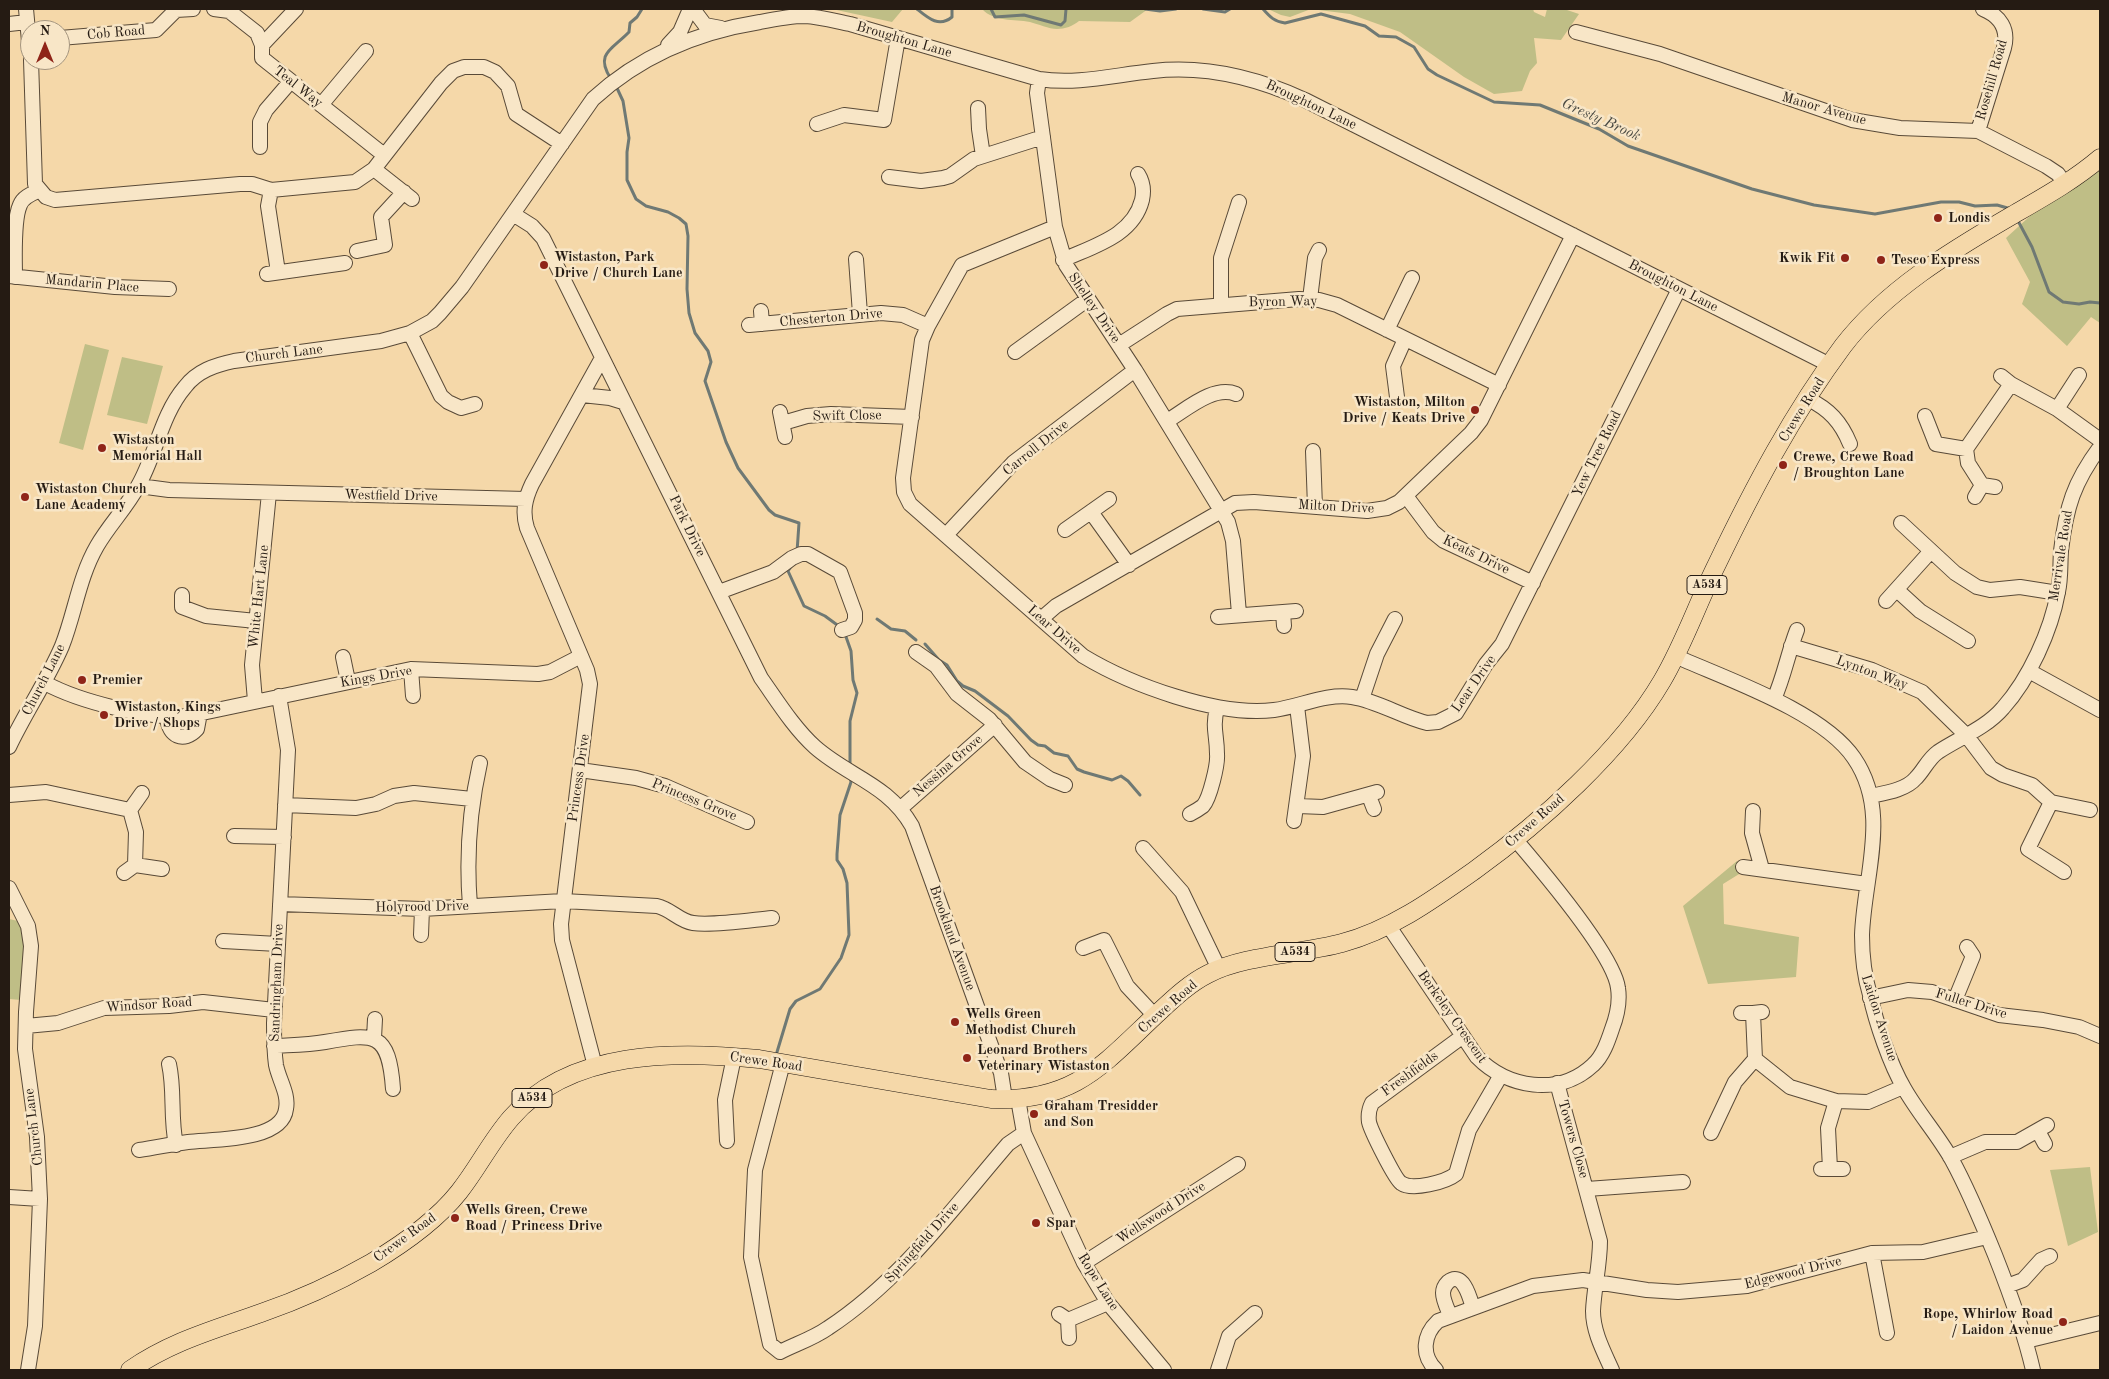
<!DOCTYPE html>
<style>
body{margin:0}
#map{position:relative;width:2109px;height:1379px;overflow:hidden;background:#f5d8a9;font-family:"Old Standard TT",serif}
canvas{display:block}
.frame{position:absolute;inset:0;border:10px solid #251b13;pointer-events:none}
.north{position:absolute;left:20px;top:20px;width:50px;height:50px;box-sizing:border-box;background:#f8e6c7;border:1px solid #a4957f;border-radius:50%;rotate:0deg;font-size:14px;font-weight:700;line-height:20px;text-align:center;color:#251b13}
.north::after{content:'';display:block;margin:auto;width:18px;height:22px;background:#8f2418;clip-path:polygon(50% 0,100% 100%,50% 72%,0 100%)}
</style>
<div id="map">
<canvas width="2109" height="1379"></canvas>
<div class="frame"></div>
<div class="north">N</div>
</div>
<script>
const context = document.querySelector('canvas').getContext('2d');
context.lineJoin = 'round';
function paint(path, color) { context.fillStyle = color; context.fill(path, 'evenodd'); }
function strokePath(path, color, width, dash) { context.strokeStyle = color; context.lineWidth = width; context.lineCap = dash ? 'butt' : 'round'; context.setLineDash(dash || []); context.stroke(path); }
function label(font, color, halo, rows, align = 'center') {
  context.font = font + ' "Old Standard TT",serif'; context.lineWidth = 5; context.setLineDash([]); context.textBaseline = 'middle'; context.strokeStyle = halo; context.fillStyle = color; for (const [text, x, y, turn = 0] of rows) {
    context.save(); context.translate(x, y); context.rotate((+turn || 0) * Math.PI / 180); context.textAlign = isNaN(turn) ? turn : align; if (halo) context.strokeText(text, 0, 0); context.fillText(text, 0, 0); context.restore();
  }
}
const green = new Path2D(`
 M 832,9 L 903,9 L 892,22 Z
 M 982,9 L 1148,9 L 1130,22 L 1079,21 C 1073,26 1065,29 1057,29 C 1049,29 1038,24 1030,22 C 1014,19 994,22 982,9 Z
 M 1268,9 L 1533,9 L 1534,12 L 1545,17 L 1547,9 L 1564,9 L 1579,14 L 1561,40 L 1534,38 L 1537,63 L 1530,71 L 1522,91 L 1494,94 L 1464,77 L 1400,32 L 1350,14 L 1311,9 L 1290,17 L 1281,15 Z
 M 2100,156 L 2100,323 L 2091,317 L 2067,346 L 2022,304 L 2030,282 L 2006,238 L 2065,184 Z
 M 85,344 L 109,350 L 83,450 L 59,443 Z
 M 122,357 L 163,366 L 147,424 L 107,415 Z
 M 1737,861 L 1744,871 L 1723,884 L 1724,924 L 1799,937 L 1796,977 L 1708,984 L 1683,906 Z
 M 9,919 L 18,921 L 28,947 L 21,1000 L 9,999 Z
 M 2090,1167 L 2098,1232 L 2068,1246 L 2050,1170 Z`);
const stream = new Path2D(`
 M 917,9 C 928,18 939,28 952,17 L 952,9
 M 991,9 L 995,17 L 1024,15 L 1061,25 L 1065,21 L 1066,9
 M 1145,9 L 1160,11 L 1176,9
 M 1203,9 L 1225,12 L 1230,9
 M 1263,9 C 1270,17 1275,22 1285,23 L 1321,14 L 1365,26 L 1379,36 L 1396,37 L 1414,47 L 1428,69 L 1437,75 L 1494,102 L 1540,105 L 1599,129 L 1628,146 L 1752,189 L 1814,205 L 1875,214 L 1941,202 L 1959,202 L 1975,206 L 1997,205 L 2011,209
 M 611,79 C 594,53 613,49 629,32 L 630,23 L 637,17 L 642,9
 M 616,86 L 623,101 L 629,138 L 627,152 L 627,180 L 636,199 L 646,206 L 668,212 L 679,218 L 686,224 L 688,236 L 687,289 L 689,313 L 695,333 L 708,351 L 711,362 L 705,381 L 726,442 L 738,468 L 769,510 L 775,515 L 799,523 L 797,552
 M 2017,219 L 2032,247 L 2049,292 L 2063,302 L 2079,304 L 2090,302 L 2100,303
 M 793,564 L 788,571 L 804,606 L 825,616 L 840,627
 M 877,619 L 891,629 L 905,631 L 916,640
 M 845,634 L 851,651 L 853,680 L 857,693 L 850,721 L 850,767
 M 925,644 L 939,660 L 947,665 L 957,681 L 963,686 L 975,691 L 1008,716 L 1031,740 L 1038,745 L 1045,746 L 1054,753 L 1068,756 L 1077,769 L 1084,772 L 1112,780 L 1121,776 L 1128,781 L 1140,795
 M 777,1052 L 790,1009 L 796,1001 L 820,989 L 841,958 L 849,935 L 847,883 L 843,869 L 837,860 L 837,854 L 840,815 L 851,782 L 850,776`);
const minor = new Path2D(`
 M 26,9 L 30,52
 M 214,9 L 229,11 L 257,33 L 262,45 L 262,58 L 384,155
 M 693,9 L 705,25 L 721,28
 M 9,24 L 27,22
 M 1576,32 L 1660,54 L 1852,120 L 1900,128 L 1978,131 L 2046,166 L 2058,174 L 2065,184
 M 60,38 L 156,30 L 176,10 L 193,9
 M 262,45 L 296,9
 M 668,45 L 680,32 L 690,9
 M 31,60 L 35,184 L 46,197 L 55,200 L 240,184 L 252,184 L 271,190 L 355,182 L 374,169 L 441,83 L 453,71 L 464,67 L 484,67 L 495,72 L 508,86 L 516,114 L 562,144
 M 1039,79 L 1037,93 L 1055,227 L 1066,265 L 1135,370 L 1228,522 L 1233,541 L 1239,614
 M 321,105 L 366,51
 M 978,108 L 979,129 L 983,156
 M 817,124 L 844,115 L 884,120 L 898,38
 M 1978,131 L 2004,48 C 2009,29 2000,16 1983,9
 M 260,147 L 260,122 L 266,110 L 291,81
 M 374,169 L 412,199
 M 889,177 L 921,181 L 943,178 L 950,176 L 974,159 L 1043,137
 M 271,190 L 268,206 L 278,272
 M 513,214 L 532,226 L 543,238 L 761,678 C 778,702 794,728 815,747 C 849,777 888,784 912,826 L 1001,1073 L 1005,1099
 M 1055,227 L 962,265 L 928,326 L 922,340 L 903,478 L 904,492 L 910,504 L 1083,656 C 1131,685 1218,717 1274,710 C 1299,707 1326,693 1352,697 C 1378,701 1402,717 1427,723 L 1438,722 L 1456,713 L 1486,664 L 1502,644 L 1679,289
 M 357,251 L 385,245 L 381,217 L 404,192
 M 856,259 L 860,314
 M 1063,260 C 1093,246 1133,236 1142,200 C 1144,191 1143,182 1138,174
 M 267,274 L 345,263
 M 9,276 L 115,287 L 169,289
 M 15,277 C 15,259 13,220 20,205 C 23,197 31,194 38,191
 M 1310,299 L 1315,258 L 1319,250
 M 1221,305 L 1221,258 L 1239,202
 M 761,311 L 762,324
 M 749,325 L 881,313 L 903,315 L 928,326
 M 1387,330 L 1412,278
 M 410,333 L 441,396 L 448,402 L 461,408 L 475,404
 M 1119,345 L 1167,314 L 1177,309 L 1299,299 L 1319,300 L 1337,305 L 1499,385
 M 1015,352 L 1088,299
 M 2001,376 L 2011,384 L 2057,409 L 2100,440
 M 582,395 L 610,398 L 623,402
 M 1397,397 L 1393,366 L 1405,339
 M 1808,399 C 1829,409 1841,422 1850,444
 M 2057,409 L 2079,375
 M 780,412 L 785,437
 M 1925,416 L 1936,444 L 1966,449 L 2011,384
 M 1167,421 C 1186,410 1213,385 1236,394
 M 783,423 L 807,416 L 831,414 L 912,417
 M 1966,449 L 1968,463 L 1982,485 L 1995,487
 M 1313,451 L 1315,507
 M 139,486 L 169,490 L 526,499
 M 1406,496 L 1433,532 L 1444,541 L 1533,583
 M 1975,497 L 1982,485
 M 1091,512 L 1129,565
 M 1901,523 L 1955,573 L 1977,587 L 1990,590 L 2020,587 L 2058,593
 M 1065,530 L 1109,499
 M 946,535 L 1014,462 L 1135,370
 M 1897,590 L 1920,611 L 1968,641
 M 719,592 L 773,572 L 792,558 L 801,554 L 808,554 L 840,572 L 855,613 L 855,620 L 851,627 L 842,630
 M 182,595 L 182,607 L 206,616 L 256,621
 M 1886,601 L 1931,551
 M 1283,612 L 1284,626
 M 1218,617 L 1296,611
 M 1041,619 L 1056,606 L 1235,503 L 1254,502 L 1367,511 L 1387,508 L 1399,502 L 1471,433 L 1481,420 L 1573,235
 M 1791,646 L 1872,670 L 1922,692 L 1966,735 L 1991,768 L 2003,775 L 2032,785 L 2051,802 L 2090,810
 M 916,652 L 936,666 L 957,694 L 989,719 L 1025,762 L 1050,779 L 1065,785
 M 1675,656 C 1726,679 1822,711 1854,758 C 1891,812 1864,875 1862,935 C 1862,956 1864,975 1870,995 C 1876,1023 1890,1064 1904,1088 C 1918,1113 1938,1135 1952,1160 C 1969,1191 1982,1223 1995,1255 C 2010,1293 2024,1331 2033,1370
 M 343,657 L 348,681
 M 411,669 L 413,696
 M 2029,671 L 2100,710
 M 45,683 C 78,701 150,720 188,716 L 411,669 L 538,674 L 550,672 L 581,656
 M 1362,699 L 1377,654 L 1395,619
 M 1774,699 C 1784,677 1788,653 1797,630
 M 255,701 L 252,665 L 269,493
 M 167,717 C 169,736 183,744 197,729 L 200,713
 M 9,747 C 25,713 47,681 62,646 C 75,613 79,577 97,546 C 109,525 127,507 138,486 C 156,455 161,415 185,387 C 197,371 215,365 234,361 L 381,341 L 410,333 L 432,321 L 440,313 L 462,287 L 593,99 C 640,56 697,32 760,22 C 775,19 790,16 805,16 C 820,17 835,21 850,24 L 1039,79 C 1077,85 1114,75 1153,71 C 1206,65 1257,78 1305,100 L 1830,365
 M 580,770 L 636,778 L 665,786 L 747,822
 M 9,795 L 46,792 L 130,810 L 136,832 L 135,865 L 162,869
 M 1369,796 L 1374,809
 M 1871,796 C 1885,793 1906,790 1916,778 C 1924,770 1928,759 1938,752 C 1959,738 1986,728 2003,708 C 2029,679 2051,631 2058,592 C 2061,579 2060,565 2061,551 C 2066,507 2074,482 2100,447
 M 2051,802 L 2028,849 L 2064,872
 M 285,805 L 356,808 L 376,804 L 394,796 L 414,793 L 472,799
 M 1298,806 L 1323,807 L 1377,792
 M 901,808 L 995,725
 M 130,810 L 142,793
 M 1753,811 L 1752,833 L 1762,869
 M 1190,814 C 1194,812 1199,809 1203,806 C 1210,798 1218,764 1217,754 C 1217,734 1212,729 1217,708
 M 1294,821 L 1303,756 L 1297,706
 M 234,836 L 284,837
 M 1143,848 L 1182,892 L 1219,969
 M 1743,867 L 1867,884
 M 124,873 L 135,865
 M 9,888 L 28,926 L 31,946 L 26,1012 L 25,1049 L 37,1137 L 40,1199 L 35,1326 L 28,1370
 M 280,904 L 422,909 L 563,901 L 657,906 C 671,909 679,921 693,923 C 712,926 751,920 772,918
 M 470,906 C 466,857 469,812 480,763
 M 1388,925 L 1477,1057 C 1507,1088 1559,1097 1593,1065 C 1603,1056 1608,1041 1612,1029 C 1617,1016 1620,1001 1618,988 C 1614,955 1539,867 1515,839
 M 421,935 L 422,909
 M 223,941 L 278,944
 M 1083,948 L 1104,940 L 1127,986 L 1155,1016
 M 1870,998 L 1908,990 L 1932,992 L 1999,1015 L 2043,1020 L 2079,1027 L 2100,1036
 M 1955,1000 L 1973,956 L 1967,947
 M 1762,1012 L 1753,1013 L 1755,1059 L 1790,1087 L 1836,1101 L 1868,1102 L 1903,1087
 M 1741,1013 L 1753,1013
 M 26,1026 L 58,1023 L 104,1008 L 169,1006 L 203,1002 L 274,1010
 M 1463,1036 L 1372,1103 C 1369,1109 1368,1115 1369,1122 C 1371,1131 1395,1179 1401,1183 C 1412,1191 1446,1182 1456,1174 L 1469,1130 L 1501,1075
 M 374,1038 L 375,1019
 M 274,1046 C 291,1045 308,1045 325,1042 C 374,1033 389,1031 393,1089
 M 783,1063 L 755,1170 L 751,1257 L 770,1344 L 780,1352 C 796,1344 814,1338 828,1328 C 901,1280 952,1209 1008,1144 L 1024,1133
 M 169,1064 C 175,1091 170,1117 176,1145
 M 595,1066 L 562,940 L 561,924 L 590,684 L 587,670 L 527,528 C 522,512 525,499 532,484 L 602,358
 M 1557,1083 L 1600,1241 C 1600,1265 1594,1288 1593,1311 C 1593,1332 1604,1352 1612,1370
 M 1018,1099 L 1024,1133 L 1084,1263 L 1108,1303 L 1164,1370
 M 2038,1131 L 2045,1144
 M 1711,1133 L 1735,1082 L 1755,1059
 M 727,1141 L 725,1100 L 734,1057
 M 139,1150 C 155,1148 171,1144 188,1142 C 212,1139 282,1142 286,1109 C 289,1094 279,1080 276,1065 C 274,1051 274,1037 274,1023 L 288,750 L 279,696
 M 1950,1157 L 1985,1142 L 2017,1142 L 2047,1125
 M 1821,1169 L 1843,1169
 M 1830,1169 L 1828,1128 L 1836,1101
 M 1587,1189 L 1683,1182
 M 9,1197 L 40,1199
 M 1872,1253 L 1887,1333
 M 1084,1263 L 1238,1164
 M 2007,1286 L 2023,1280 L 2041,1260 L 2050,1256
 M 1059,1314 L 1068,1320 L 1069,1338
 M 1450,1315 C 1447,1308 1443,1300 1443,1293 C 1443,1289 1445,1285 1448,1282 C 1463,1270 1470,1298 1473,1308
 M 1068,1320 L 1108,1303
 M 2026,1341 L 2100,1323
 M 1218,1370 L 1229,1336 L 1255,1313
 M 1436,1370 C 1421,1355 1423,1335 1438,1321 L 1533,1286 L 1583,1280 L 1647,1290 L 1678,1292 L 1747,1286 L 1872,1253 L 1923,1252 L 1987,1237`);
const major = new Path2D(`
 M 130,1370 C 172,1341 214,1330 261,1313 C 299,1300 336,1283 371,1263 C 403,1244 436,1221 459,1192 C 478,1168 491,1141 511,1118 C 570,1049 676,1051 759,1059 L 991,1099 C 1076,1102 1103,1064 1160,1011 C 1175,997 1190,983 1208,974 C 1244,955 1302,954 1342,943 C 1391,930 1434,899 1475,870 C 1540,823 1621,751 1662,681 C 1684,644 1698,602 1717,564 C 1753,489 1793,413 1843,346 C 1886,290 1951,251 2011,216 C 2042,198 2073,181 2100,158`);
const markers = [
 [1938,218,5,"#8f2418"],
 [1845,258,5,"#8f2418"],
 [1881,260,5,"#8f2418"],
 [544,265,5,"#8f2418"],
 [1475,410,5,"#8f2418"],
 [102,448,5,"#8f2418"],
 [1783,465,5,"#8f2418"],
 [25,497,5,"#8f2418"],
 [82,680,5,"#8f2418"],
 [104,715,5,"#8f2418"],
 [955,1022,5,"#8f2418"],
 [967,1058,5,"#8f2418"],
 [1034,1114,5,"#8f2418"],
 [455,1218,5,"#8f2418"],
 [1036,1223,5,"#8f2418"],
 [2063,1322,5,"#8f2418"]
];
const shields = [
 [1707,585,40],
 [1295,952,40],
 [532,1098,40]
];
const shieldNames = [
 ["A534",1707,585],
 ["A534",1295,952],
 ["A534",532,1098]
];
const streetNames = [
 ["Cob Road",116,33,-5],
 ["Broughton Lane",904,40,16],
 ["Rosehill Road",1992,80,-74],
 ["Teal Way",298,87,38],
 ["Broughton Lane",1311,105,25],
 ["Manor Avenue",1824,109,16],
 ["Mandarin Place",92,284,5],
 ["Broughton Lane",1673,286,27],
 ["Byron Way",1283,302,-1],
 ["Shelley Drive",1094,308,56],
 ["Chesterton Drive",831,318,-5],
 ["Church Lane",284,354,-7],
 ["Crewe Road",1802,410,-58],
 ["Swift Close",847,416,-1],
 ["Carroll Drive",1036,448,-39],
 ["Yew Tree Road",1597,454,-64],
 ["Westfield Drive",391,496,1],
 ["Milton Drive",1336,507,3],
 ["Park Drive",687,526,64],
 ["Keats Drive",1476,555,26],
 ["Merrivale Road",2061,556,-81],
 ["White Hart Lane",259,597,-84],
 ["Lear Drive",1054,630,41],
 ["Lynton Way",1872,673,20],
 ["Kings Drive",376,677,-10],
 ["Church Lane",44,680,-63],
 ["Lear Drive",1474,684,-55],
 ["Nessina Grove",948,766,-41],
 ["Princess Drive",579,778,-82],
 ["Princess Grove",694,800,22],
 ["Crewe Road",1535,821,-41],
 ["Holyrood Drive",422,907,-1],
 ["Brookland Avenue",952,938,70],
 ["Sandringham Drive",277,983,-88],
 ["Fuller Drive",1971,1004,17],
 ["Windsor Road",149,1005,-4],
 ["Crewe Road",1168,1007,-41],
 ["Berkeley Crescent",1452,1017,55],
 ["Laidon Avenue",1879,1018,72],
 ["Crewe Road",766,1062,8],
 ["Freshfields",1410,1074,-36],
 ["Church Lane",34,1127,-97],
 ["Towers Close",1573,1139,74],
 ["Wellswood Drive",1161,1213,-33],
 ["Crewe Road",405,1238,-36],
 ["Springfield Drive",922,1243,-48],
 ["Edgewood Drive",1793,1273,-14],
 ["Rope Lane",1098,1282,58]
];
const poiNames = [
 ["Londis",1948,218],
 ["Wistaston, Park",554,257],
 ["Drive / Church Lane",554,273],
 ["Kwik Fit",1835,258,"right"],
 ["Tesco Express",1891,260],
 ["Wistaston, Milton",1465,402,"right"],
 ["Drive / Keats Drive",1465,418,"right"],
 ["Wistaston",112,440],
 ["Memorial Hall",112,456],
 ["Crewe, Crewe Road",1793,457],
 ["/ Broughton Lane",1793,473],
 ["Wistaston Church",35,489],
 ["Lane Academy",35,505],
 ["Premier",92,680],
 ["Wistaston, Kings",114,707],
 ["Drive / Shops",114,723],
 ["Wells Green",965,1014],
 ["Methodist Church",965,1030],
 ["Leonard Brothers",977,1050],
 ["Veterinary Wistaston",977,1066],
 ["Graham Tresidder",1044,1106],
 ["and Son",1044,1122],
 ["Wells Green, Crewe",465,1210],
 ["Road / Princess Drive",465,1226],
 ["Spar",1046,1223],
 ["Rope, Whirlow Road",2053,1314,"right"],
 ["/ Laidon Avenue",2053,1330,"right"]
];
const waterNames = [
 ["Gresty Brook",1601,120,24]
];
paint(green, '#bfbe86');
strokePath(stream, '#6f7974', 3);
strokePath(minor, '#594a38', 16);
strokePath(major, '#251b13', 19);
strokePath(minor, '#f8e6c7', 14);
strokePath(major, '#f5d8a9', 18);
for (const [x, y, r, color] of markers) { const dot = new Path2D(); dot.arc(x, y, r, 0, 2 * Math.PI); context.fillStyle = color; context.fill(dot); strokePath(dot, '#f8e6c7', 2); }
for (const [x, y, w] of shields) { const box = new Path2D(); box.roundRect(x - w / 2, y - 9.5, w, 19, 4); context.fillStyle = '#f8e6c7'; context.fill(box); strokePath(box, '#251b13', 1); }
label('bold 12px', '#251b13', null, shieldNames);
label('14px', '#251b13', '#f8e6c7', streetNames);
label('bold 14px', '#251b13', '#f8e6c7', poiNames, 'left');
label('italic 15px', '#4a4a43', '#f8e6c7', waterNames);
</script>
